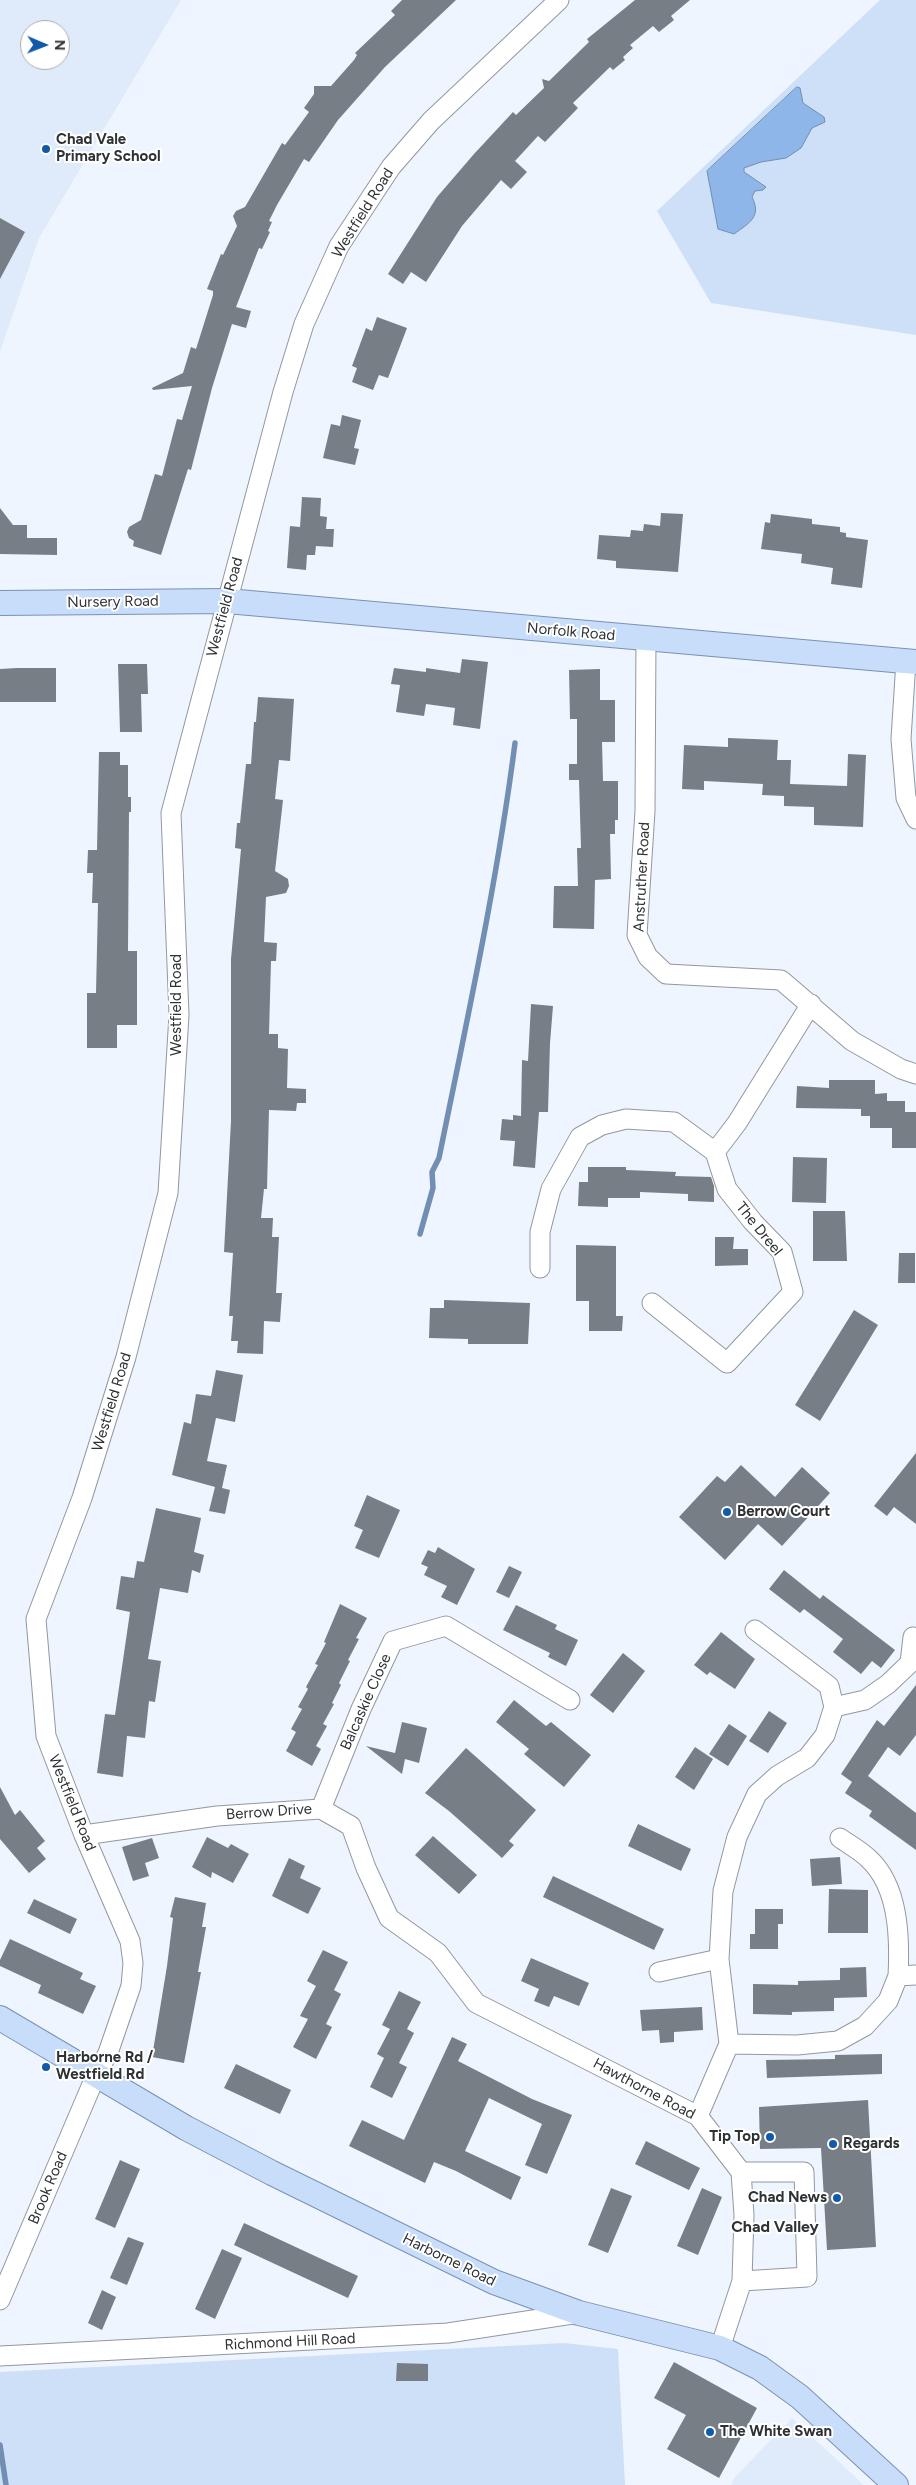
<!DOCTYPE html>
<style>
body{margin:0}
#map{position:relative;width:916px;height:2485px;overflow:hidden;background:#eef5fe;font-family:Figtree,sans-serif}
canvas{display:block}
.north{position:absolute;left:20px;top:20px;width:50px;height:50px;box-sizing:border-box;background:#fff;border:1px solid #acadae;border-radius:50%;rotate:91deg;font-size:14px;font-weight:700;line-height:20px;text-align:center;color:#2f3235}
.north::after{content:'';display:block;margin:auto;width:18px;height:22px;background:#105aa9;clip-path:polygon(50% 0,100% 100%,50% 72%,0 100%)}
</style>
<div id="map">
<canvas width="916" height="2485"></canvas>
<div class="north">N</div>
</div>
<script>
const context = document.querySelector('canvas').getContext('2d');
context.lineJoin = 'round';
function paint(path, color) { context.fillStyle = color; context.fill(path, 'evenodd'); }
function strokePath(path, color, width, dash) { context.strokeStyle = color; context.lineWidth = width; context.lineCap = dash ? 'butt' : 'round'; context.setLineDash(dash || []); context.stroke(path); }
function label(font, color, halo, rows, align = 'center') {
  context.font = font + ' Figtree,sans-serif'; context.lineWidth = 4; context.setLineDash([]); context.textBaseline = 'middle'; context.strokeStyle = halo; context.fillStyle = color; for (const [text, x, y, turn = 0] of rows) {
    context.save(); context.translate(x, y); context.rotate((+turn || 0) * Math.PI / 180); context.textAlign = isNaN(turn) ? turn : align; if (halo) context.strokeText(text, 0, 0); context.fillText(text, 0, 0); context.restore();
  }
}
const built = new Path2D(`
 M 0,0 L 181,0 L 39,238 L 0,352 ZM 30,30 L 60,30 L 60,60 L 30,60 Z
 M 792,2418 L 864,2485 L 731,2485 L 735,2477 Z`);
const green = new Path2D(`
 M 880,0 L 916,0 L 916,335 L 711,303 L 657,211 Z
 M 564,2343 L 618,2349 L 625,2485 L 0,2485 L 0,2372 Z`);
const water = new Path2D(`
 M 797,87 L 800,88 L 803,103 L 824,117 L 825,122 L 812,128 L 801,148 L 786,158 L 761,162 L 744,168 L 744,172 L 766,187 L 763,190 L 755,191 L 752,197 C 762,217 749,223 734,234 L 718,229 L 707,171 Z`);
const stream = new Path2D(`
 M 420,1234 L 433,1188 L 432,1172 L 439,1158 C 467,1020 497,883 515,743
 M 0,2445 L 6,2485`);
const building = new Path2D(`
 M 402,0 L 456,0 L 385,67 L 338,120 L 309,162 L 304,159 L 277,205 L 269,221 L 272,222 L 268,231 L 270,232 L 262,249 L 259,248 L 236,307 L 251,311 L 246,328 L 232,324 L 212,388 L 191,470 L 188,469 L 161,555 L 133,546 L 134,541 L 129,538 L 127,532 L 129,527 L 141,520 L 155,474 L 162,476 L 177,419 L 182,420 L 192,386 L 153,390 L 152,388 L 183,373 L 191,347 L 196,349 L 213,295 L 213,291 L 207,289 L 221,254 L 223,255 L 237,226 L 233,216 L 236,211 L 245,207 L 282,143 L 285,145 L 309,112 L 304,108 L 314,94 L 314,86 L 331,86 L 354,60 L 357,55 L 355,53 L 395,15 L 391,11 Z
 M 635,0 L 690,0 L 671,16 L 674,20 L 659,32 L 653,26 L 630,45 L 633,48 L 623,57 L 625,60 L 613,70 L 610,67 L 573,103 L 578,108 L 545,142 L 538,136 L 515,161 L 527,172 L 511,189 L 501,180 L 462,226 L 426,282 L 411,272 L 403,284 L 388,274 L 437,197 L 474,154 L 513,112 L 516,115 L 544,88 L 542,79 L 549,81 L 589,42 L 587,39 Z
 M 0,218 L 25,232 L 0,279 Z
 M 377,317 L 407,328 L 388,378 L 379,375 L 373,390 L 352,382 L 357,368 L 352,366 L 366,328 L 372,331 Z
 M 342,415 L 361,420 L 354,448 L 359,449 L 355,465 L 323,458 L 331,424 L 340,426 Z
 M 302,497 L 321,498 L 320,516 L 327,517 L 326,529 L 334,529 L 333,547 L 316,546 L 315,555 L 307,555 L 306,570 L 287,568 L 290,526 L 300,527 Z
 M 0,508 L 13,525 L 27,525 L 27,538 L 57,538 L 57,555 L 0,554 Z
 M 661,513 L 683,514 L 678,572 L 616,568 L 616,561 L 597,559 L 599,535 L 630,537 L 631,530 L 643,531 L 644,524 L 660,526 Z
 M 771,514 L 812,519 L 812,524 L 840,527 L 840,532 L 846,533 L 846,537 L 868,540 L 862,588 L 831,584 L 833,568 L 801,563 L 802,554 L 761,549 L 765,522 L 770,523 Z
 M 462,659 L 488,662 L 480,729 L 453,725 L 455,708 L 426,704 L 424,716 L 396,712 L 400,685 L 391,684 L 394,668 L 426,672 L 426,668 L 460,673 Z
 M 118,664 L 147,664 L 148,694 L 141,694 L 142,732 L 120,732 Z
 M 17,668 L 56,668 L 56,702 L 0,702 L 0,669 Z
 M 600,669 L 600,700 L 615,700 L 615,742 L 602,742 L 603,781 L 618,781 L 618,820 L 615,820 L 615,834 L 610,834 L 611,879 L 595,880 L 594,929 L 553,928 L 554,886 L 578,886 L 577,848 L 581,848 L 579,780 L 569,780 L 569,764 L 577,764 L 577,719 L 570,719 L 569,670 Z
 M 258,697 L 294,699 L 290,761 L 279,760 L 275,799 L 283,800 L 275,871 L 288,879 L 289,886 L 286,893 L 266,897 L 264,942 L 277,943 L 276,961 L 271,961 L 269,1034 L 278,1034 L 278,1048 L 288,1049 L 287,1088 L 306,1089 L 306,1103 L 297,1103 L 296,1111 L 269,1110 L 267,1189 L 264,1189 L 261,1218 L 273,1218 L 272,1237 L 279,1237 L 276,1293 L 282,1293 L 280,1322 L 264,1321 L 263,1354 L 237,1353 L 238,1341 L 231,1341 L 233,1316 L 229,1316 L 233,1253 L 224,1252 L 231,1121 L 231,959 L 241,849 L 235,848 L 237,823 L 240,823 L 246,764 L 251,764 L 254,722 L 256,722 Z
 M 728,738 L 778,740 L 777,760 L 791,760 L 790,784 L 847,786 L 848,754 L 866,755 L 863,827 L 814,825 L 814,807 L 784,806 L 784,796 L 762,795 L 763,784 L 704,781 L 704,790 L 682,789 L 684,745 L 728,747 Z
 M 99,752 L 120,752 L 120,765 L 128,765 L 128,797 L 131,797 L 131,812 L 129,812 L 128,951 L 137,951 L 137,1025 L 117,1025 L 117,1048 L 87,1048 L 87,993 L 96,993 L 98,903 L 92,903 L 93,873 L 87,873 L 88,850 L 97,850 Z
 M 531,1004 L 553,1006 L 550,1043 L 548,1112 L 539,1112 L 535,1168 L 513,1166 L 515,1141 L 500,1140 L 502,1119 L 513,1120 L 513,1115 L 521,1116 L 522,1060 L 528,1061 Z
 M 829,1080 L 875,1080 L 875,1094 L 887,1093 L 887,1101 L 905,1101 L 905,1112 L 916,1112 L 916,1148 L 892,1148 L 892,1128 L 870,1128 L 870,1116 L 861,1116 L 861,1109 L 796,1108 L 797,1086 L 829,1088 Z
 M 793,1157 L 827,1158 L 826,1203 L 792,1202 Z
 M 588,1167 L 626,1167 L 626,1170 L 676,1172 L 675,1176 L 711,1177 L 714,1186 L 714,1202 L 688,1201 L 688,1194 L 640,1192 L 640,1198 L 608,1198 L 608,1207 L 578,1206 L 579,1182 L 588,1182 Z
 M 813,1211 L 845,1211 L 847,1261 L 813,1261 Z
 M 715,1237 L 734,1237 L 733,1249 L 748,1249 L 748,1265 L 715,1266 Z
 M 576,1245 L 616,1246 L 616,1316 L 623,1316 L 622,1331 L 589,1331 L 589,1301 L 576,1301 Z
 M 899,1253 L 915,1253 L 915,1283 L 898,1283 Z
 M 444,1300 L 530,1303 L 528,1344 L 468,1344 L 468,1339 L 429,1338 L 430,1308 L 444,1308 Z
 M 854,1310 L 878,1325 L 820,1421 L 795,1405 Z
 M 216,1370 L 243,1375 L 235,1422 L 216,1418 L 207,1461 L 227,1465 L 222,1488 L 230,1490 L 225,1514 L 209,1511 L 215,1487 L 172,1475 L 184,1422 L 191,1424 L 196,1394 L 211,1396 Z
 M 916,1453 L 916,1524 L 894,1507 L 887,1516 L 874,1506 Z
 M 741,1465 L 775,1497 L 802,1467 L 830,1493 L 782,1546 L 758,1524 L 725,1560 L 679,1517 L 717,1476 L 725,1482 Z
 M 367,1495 L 400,1510 L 379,1558 L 355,1548 L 363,1530 L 354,1526 Z
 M 156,1508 L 201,1518 L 194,1552 L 204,1555 L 200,1573 L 192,1570 L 188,1593 L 160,1588 L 148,1659 L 161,1661 L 155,1702 L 149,1701 L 145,1738 L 127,1736 L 123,1777 L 97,1773 L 105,1714 L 115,1715 L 130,1612 L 116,1609 L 121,1576 L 134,1578 L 137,1561 L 144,1562 Z
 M 438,1547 L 475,1569 L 457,1605 L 441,1597 L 447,1586 L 424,1575 L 428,1567 L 421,1564 L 428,1550 L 435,1553 Z
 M 509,1566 L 522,1572 L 509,1598 L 496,1592 Z
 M 784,1570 L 820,1599 L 823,1595 L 895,1650 L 881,1668 L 872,1661 L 861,1674 L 833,1652 L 843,1639 L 804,1609 L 800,1613 L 769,1589 Z
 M 340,1604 L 367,1618 L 356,1638 L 359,1639 L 348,1660 L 350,1661 L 339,1683 L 341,1685 L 332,1703 L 334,1704 L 323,1724 L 327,1726 L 316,1746 L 321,1749 L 312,1766 L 286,1751 L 296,1732 L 291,1729 L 302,1709 L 298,1707 L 308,1689 L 306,1687 L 318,1665 L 315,1664 L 326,1643 L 324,1642 Z
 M 516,1605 L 557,1625 L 555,1629 L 578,1640 L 566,1666 L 548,1657 L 550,1653 L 503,1630 Z
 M 721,1632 L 755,1659 L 735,1689 L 710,1672 L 707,1675 L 694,1665 Z
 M 623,1653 L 645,1671 L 613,1713 L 590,1695 Z
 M 916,1685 L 916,1735 L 900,1756 L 888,1747 L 868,1776 L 916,1813 L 916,1850 L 869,1816 L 872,1811 L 845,1793 L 852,1782 L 841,1774 L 877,1720 L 884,1726 Z
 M 514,1700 L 546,1726 L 551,1722 L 591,1755 L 564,1787 L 524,1754 L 529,1749 L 496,1722 Z
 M 769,1711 L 787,1723 L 768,1753 L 749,1741 Z
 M 402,1722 L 427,1728 L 419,1763 L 405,1759 L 402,1774 L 366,1746 L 395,1753 Z
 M 729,1724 L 747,1736 L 728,1766 L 709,1754 Z
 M 695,1747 L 713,1759 L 694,1790 L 675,1777 Z
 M 466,1748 L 536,1810 L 509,1841 L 514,1845 L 502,1858 L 449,1811 L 425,1793 Z
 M 0,1787 L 15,1815 L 20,1810 L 45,1841 L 37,1848 L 46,1859 L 29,1873 L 0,1839 Z
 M 638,1824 L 691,1849 L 681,1871 L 628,1846 Z
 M 433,1836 L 477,1875 L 459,1894 L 415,1855 Z
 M 207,1837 L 228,1848 L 231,1844 L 249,1854 L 233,1883 L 212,1872 L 211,1878 L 192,1867 Z
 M 152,1838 L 159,1858 L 145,1863 L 149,1876 L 133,1881 L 122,1847 Z
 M 840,1857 L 842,1884 L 812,1886 L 810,1859 Z
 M 289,1858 L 305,1866 L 300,1878 L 321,1888 L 308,1914 L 272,1896 Z
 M 553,1876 L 664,1929 L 654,1950 L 543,1897 Z
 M 829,1889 L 868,1890 L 868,1933 L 828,1933 Z
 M 175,1897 L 206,1903 L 202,1927 L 206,1927 L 198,1972 L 201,1972 L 184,2063 L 152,2057 L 167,1966 L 173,1918 L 170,1917 Z
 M 34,1899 L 77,1919 L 70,1934 L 27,1913 Z
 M 755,1909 L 783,1909 L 783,1924 L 778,1924 L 778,1949 L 750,1949 L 750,1934 L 755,1934 Z
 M 10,1939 L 83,1973 L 80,1979 L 96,1986 L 83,2014 L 38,1993 L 41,1985 L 0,1966 L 0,1960 Z
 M 323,1950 L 348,1962 L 334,1990 L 341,1994 L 326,2024 L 332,2027 L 316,2059 L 293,2047 L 308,2019 L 300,2016 L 316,1986 L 307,1981 Z
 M 531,1958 L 589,1983 L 579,2006 L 554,1996 L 549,2007 L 534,2001 L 539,1989 L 521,1981 Z
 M 866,1967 L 867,1997 L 834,1998 L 834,2011 L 792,2012 L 792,2015 L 753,2014 L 753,1984 L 798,1985 L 798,1981 L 840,1980 L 840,1968 Z
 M 399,1991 L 421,2002 L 407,2029 L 414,2033 L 399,2063 L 407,2067 L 392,2098 L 370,2087 L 384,2058 L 377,2054 L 390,2029 L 382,2025 Z
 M 702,2007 L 703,2030 L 674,2032 L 674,2042 L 660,2043 L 659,2030 L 642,2031 L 640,2010 Z
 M 452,2037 L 467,2044 L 458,2061 L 532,2099 L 572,2115 L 547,2174 L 525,2165 L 542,2124 L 489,2098 L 465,2151 L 521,2177 L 511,2200 L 456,2171 L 434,2162 L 425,2183 L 349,2146 L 362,2120 L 404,2140 Z
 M 882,2054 L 882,2074 L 767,2078 L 766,2060 L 835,2059 L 835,2055 Z
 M 236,2064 L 291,2090 L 280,2114 L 224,2088 Z
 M 868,2100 L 876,2247 L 827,2250 L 821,2148 L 760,2149 L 759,2107 Z
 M 646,2141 L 700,2168 L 689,2190 L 635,2164 Z
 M 120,2160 L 140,2169 L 115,2228 L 95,2219 Z
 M 611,2188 L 632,2196 L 608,2253 L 588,2245 Z
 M 702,2188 L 722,2197 L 698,2255 L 677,2246 Z
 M 244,2223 L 358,2276 L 348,2298 L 234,2245 Z
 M 128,2237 L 144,2243 L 127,2285 L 110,2278 Z
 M 222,2249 L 242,2258 L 215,2319 L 195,2309 Z
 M 102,2290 L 116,2297 L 102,2330 L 88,2323 Z
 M 674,2362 L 757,2408 L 719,2478 L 667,2449 L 686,2415 L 654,2398 Z
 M 397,2363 L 428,2364 L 428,2381 L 396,2381 Z`);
const minor = new Path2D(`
 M 646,638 L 645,811 L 637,935 L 648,957 L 666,974 L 781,980 L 852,1041 L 901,1069 L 916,1074
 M 906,661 L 901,739 L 906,798 L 916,819
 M 540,1268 L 540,1232 L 551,1189 L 580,1137 L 602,1125 L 626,1119 L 674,1122 L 715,1152
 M 652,1303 L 727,1363 L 793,1292 L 782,1252 L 753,1222 L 727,1189 L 715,1152 L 737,1123 L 811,1004
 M 834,1707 L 865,1700 L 888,1684 L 910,1663 L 913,1637
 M 321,1809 L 361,1709 L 393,1641 L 446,1626 L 570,1700
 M 84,1835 L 217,1816 L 321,1809 L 351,1826 L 366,1868 L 389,1918 L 438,1953 L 476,2003 L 698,2116 L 741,2172 L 744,2215 L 742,2281 L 720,2348
 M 840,1838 C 850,1845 861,1851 869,1859 C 899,1887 900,1938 898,1976 L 916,1975
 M 659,1972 L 719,1959
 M 729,2044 L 797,2045 L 838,2041 L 865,2026 L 888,2001 L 898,1976
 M 698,2116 L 729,2044 L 719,1959 L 723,1891 L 737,1837 L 757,1794 L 777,1776 L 807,1758 L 825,1735 L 834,1707 L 829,1686 L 755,1630
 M 741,2172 L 804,2172 L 807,2277 L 742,2281
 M 0,2300 L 96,2075 L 108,2053 L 131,1986 L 133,1963 L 130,1941 L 84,1835 L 46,1736 L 36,1619 L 82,1498 L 126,1357 L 168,1193 L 179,1015 L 171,813 L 283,392 L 304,324 L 339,246 L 391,167 L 431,121 L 559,0
 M 0,2356 L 448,2333 L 579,2313`);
const major = new Path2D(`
 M 0,603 L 227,601 L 916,662
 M 0,2018 L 186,2128 L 272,2173 L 494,2282 L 579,2313 L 720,2348 L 760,2368 L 800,2397 L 896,2485`);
const markers = [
 [46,149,5,"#105aa9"],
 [727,1512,5,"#105aa9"],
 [46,2067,5,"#105aa9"],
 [770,2137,5,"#105aa9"],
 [833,2144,5,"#105aa9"],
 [837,2198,5,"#105aa9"],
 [710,2432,5,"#105aa9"]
];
const poiNames = [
 ["Chad Vale",56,140],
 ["Primary School",56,157],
 ["Berrow Court",737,1512],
 ["Harborne Rd /",56,2058],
 ["Westfield Rd",56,2075],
 ["Tip Top",760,2137,"right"],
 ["Regards",843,2144],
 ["Chad News",827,2198,"right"],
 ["The White Swan",720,2432]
];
const streetNames = [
 ["Westfield Road",363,213,-58],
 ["Nursery Road",113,602,-1],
 ["Westfield Road",225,607,-75],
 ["Norfolk Road",571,632,5],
 ["Anstruther Road",642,877,-87],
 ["Westfield Road",177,1005,-90],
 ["The Dreel",759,1229,51],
 ["Westfield Road",112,1402,-73],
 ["Balcaskie Close",366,1702,-66],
 ["Westfield Road",72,1803,68],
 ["Berrow Drive",269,1812,-4],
 ["Hawthorne Road",644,2089,28],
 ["Brook Road",48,2188,-67],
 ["Harborne Road",449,2260,26],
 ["Richmond Hill Road",290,2342,-3]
];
const neighbourhoodNames = [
 ["Chad Valley",775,2227]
];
paint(built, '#dfebfa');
paint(green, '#cde0f8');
paint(water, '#8fb6e8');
strokePath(water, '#728eb2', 1);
strokePath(stream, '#728eb2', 5.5);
paint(building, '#787e86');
strokePath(minor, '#9298a0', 21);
strokePath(major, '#7992b3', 26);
strokePath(minor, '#fff', 19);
strokePath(major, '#c7ddfa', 24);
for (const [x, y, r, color] of markers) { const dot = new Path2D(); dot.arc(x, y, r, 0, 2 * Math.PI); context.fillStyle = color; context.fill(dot); strokePath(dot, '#fff', 2); }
label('bold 15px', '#2f3235', '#fff', poiNames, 'left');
label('15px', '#2f3235', '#fff', streetNames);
label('bold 16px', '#2f3235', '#fff', neighbourhoodNames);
</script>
